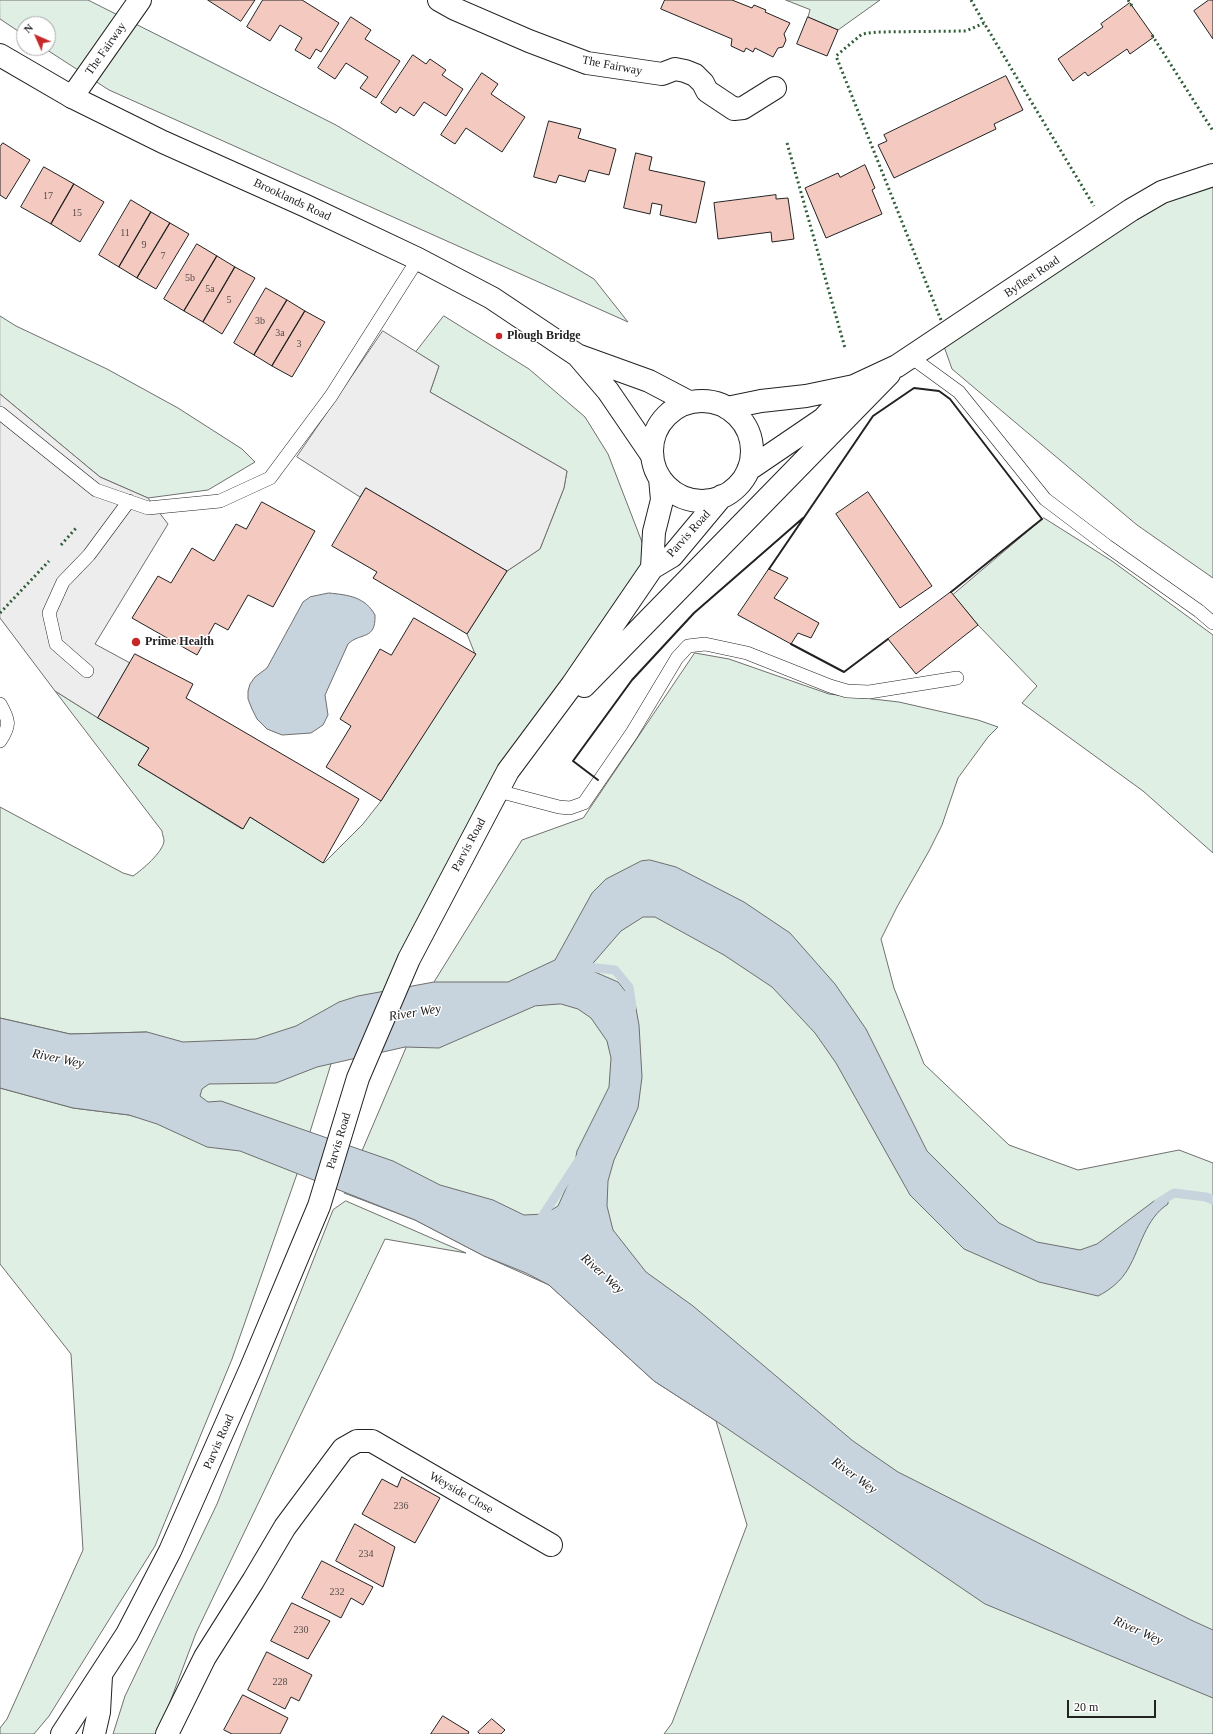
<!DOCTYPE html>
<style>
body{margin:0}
#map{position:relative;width:1213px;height:1734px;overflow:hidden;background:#fff;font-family:Georgia,serif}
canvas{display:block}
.north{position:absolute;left:16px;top:16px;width:40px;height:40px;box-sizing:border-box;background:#fff;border:1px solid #a7a7a7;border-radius:50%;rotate:315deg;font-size:11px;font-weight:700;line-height:16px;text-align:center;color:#222}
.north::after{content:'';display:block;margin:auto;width:14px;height:18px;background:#c62828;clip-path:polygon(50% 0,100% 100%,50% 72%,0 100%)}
.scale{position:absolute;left:1067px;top:1700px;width:89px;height:18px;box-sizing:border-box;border:2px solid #222;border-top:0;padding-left:5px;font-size:12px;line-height:14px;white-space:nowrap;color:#222;-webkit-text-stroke:3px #fff;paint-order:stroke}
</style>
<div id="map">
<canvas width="1213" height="1734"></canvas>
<div class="north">N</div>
<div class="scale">20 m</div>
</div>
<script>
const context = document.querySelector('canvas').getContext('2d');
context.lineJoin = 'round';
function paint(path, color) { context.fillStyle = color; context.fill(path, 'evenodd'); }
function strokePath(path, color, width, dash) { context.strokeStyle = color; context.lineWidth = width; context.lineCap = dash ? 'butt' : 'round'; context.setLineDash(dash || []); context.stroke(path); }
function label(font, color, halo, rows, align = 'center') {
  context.font = font + ' Georgia,serif'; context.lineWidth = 3; context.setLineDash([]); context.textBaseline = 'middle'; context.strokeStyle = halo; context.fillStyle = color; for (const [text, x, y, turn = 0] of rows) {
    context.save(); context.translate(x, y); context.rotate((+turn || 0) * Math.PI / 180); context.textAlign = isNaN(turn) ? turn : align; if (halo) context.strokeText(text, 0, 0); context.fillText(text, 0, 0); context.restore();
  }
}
const green = new Path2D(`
 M 0,0 L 88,0 L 336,125 L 594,279 L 628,322 L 109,90 L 44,48 L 48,48 L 48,24 L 24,24 L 24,35 L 0,19 Z
 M 786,0 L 880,0 L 838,30 L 808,17 L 810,10 Z
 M 1213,175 L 1213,578 L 1137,525 L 952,369 L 941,338 L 1131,210 Z
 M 0,316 L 16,326 L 107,369 L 178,408 L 242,449 L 255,462 L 208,490 L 148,498 L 100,477 L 0,394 Z
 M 444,316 L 529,369 L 585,417 L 608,454 L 652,568 L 508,771 L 409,959 L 331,1064 L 297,1174 L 232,1359 L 155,1546 L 49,1716 L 34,1734 L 0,1734 L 0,1728 L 7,1719 L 83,1550 L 71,1354 L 0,1264 L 0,1088 L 73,1108 L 129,1115 L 151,1121 L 147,1032 L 70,1034 L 0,1018 L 0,807 L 123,873 L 133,876 C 142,870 163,852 164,841 C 164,838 162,834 162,831 L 55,691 L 98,718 L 149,748 L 138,765 L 242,829 L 250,817 L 324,863 L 363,824 L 381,801 L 475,654 L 467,634 L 507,571 L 540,549 L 564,488 L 567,471 L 430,392 L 439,366 L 416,352 Z
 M 1044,518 L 1112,561 L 1213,635 L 1213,853 L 1143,791 L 1022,703 L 1037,686 L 978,625 L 953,595 Z
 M 695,653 L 729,659 L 829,694 L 899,702 L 978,720 L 998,727 L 988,737 L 958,778 L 942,825 L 929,851 L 897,907 L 881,939 L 894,988 L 924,1064 L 1009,1145 L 1078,1170 L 1179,1150 L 1213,1163 L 1213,1734 L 664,1734 L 672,1723 L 747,1525 L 716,1421 L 654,1381 L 549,1285 L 484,1256 L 415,1220 L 344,1193 L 434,982 L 522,840 L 583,818 Z
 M 346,1201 L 466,1253 L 385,1239 L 196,1633 L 158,1734 L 113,1734 L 125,1696 L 217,1504 L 333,1210 Z`);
const parking = new Path2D(`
 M 383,331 L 439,366 L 430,392 L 567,471 L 564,488 L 540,549 L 507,571 L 366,488 L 360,497 L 297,457 Z
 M 0,394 L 100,477 L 148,498 L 168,524 L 95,644 L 130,663 L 98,718 L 55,691 L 0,618 Z`);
const water = new Path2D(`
 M 329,593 C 349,595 365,597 375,615 C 376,641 360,632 348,644 L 325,695 L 328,715 L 323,725 L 311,733 L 282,735 L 267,729 L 257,719 L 252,709 L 248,699 L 248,691 L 250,684 L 255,677 L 267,668 L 303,602 L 310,597 Z
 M 650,860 L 676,867 L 744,902 L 790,933 L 835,984 L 866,1029 L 927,1151 L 999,1223 L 1037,1242 L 1080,1250 L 1097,1244 L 1154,1201 L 1168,1196 L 1168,1204 C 1145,1219 1141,1247 1128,1269 C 1121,1281 1110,1290 1098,1296 L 1039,1282 L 964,1249 L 910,1195 L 836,1063 L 815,1033 L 772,987 L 724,955 L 655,917 L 643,917 L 621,931 L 588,969 L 618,982 L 635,1003 L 639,1025 L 642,1077 L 638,1108 L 614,1160 L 608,1181 L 607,1206 L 613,1230 L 646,1272 L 693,1306 L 853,1441 L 898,1472 L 1191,1620 L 1213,1630 L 1213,1698 L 985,1604 L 716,1421 L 654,1381 L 549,1285 L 526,1273 L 484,1256 L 415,1220 L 240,1151 L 207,1147 L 157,1124 L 129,1115 L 73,1108 L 0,1088 L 0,1018 L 70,1034 L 147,1032 L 183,1042 L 256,1039 L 296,1026 L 339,1002 L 358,996 L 434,982 L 508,982 L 555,960 L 592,893 L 606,879 L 641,861 ZM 561,1004 L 578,1009 L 591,1018 L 607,1041 L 611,1058 L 609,1087 L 577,1151 L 573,1173 L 558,1206 L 545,1214 L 524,1215 L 493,1200 L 440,1185 L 393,1161 L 221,1101 L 208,1102 L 200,1096 L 202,1089 L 209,1084 L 276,1083 L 317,1067 L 405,1047 L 439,1048 L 535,1006 Z`);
const stream = new Path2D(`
 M 578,966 L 615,970 L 629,987 L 632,1007
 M 1158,1203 L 1174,1193 L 1206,1197 L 1213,1200
 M 538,1223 L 581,1157`);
const building = new Path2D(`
 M 208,0 L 255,0 L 241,21 Z
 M 263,0 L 302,0 L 339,23 L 321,52 L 316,49 L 310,59 L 295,50 L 302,38 L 280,25 L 270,41 L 247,27 Z
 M 665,0 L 732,0 L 752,8 L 754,5 L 766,10 L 765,12 L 790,23 L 784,34 L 786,40 L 783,47 L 778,48 L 773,57 L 755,48 L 753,52 L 746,48 L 744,52 L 731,46 L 732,39 L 661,9 Z
 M 1209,0 L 1213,0 L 1213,39 L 1194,11 Z
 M 1130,3 L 1154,37 L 1130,54 L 1127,49 L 1088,76 L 1085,72 L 1073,81 L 1058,59 L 1103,27 L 1101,24 Z
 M 351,17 L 371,30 L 365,39 L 400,61 L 376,98 L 360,88 L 368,77 L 346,63 L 335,79 L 318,68 Z
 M 808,17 L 838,30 L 827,56 L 797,44 Z
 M 413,55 L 426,64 L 430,59 L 446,70 L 442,75 L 463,89 L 446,116 L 424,102 L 414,116 L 400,107 L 396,113 L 381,103 Z
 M 482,73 L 498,84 L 491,94 L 525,117 L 502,152 L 466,128 L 455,144 L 441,135 Z
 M 1006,76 L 1023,110 L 994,124 L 996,129 L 894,178 L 878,145 L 887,141 L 884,135 Z
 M 549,121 L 581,129 L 578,138 L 616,149 L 609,175 L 589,170 L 585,182 L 559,175 L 556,183 L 534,177 Z
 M 3,143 L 30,160 L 6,199 L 0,195 L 0,147 Z
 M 636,153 L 652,157 L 649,170 L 705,182 L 696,223 L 660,215 L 662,205 L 652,203 L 650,214 L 624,208 Z
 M 865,165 L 875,188 L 872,190 L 882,214 L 826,238 L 805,188 L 838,173 L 840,177 Z
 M 44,167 L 74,184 L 51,224 L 21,207 Z
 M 74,184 L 104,202 L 80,242 L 51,224 Z
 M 776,195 L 776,199 L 788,198 L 794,239 L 772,242 L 771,232 L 718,239 L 714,203 Z
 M 131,200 L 151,212 L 119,267 L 99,255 Z
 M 151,212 L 170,223 L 137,278 L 119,267 Z
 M 170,223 L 189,234 L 156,289 L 137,278 Z
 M 197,244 L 217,256 L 184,311 L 164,299 Z
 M 217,256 L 235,267 L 203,322 L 184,311 Z
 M 235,267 L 255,278 L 222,334 L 203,322 Z
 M 266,288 L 287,300 L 254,355 L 234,343 Z
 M 287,300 L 305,311 L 272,366 L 254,355 Z
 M 305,311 L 325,322 L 292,377 L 272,366 Z
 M 366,488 L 507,571 L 467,634 L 373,578 L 377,572 L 332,546 Z
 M 868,492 L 932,586 L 900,608 L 836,514 Z
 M 262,502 L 315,531 L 273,607 L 248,595 L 228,630 L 215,623 L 197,655 L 132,618 L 158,576 L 171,583 L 192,548 L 214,561 L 236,524 L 246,529 Z
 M 769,569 L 788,578 L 774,598 L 819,623 L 811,638 L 798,633 L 791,644 L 738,615 Z
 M 951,592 L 978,625 L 916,674 L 888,639 Z
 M 414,618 L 476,654 L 381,801 L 326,767 L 351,726 L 340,719 L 380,649 L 391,655 Z
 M 135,654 L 193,684 L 186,698 L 359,799 L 323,863 L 250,817 L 243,829 L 138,765 L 149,748 L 98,718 Z
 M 402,1477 L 440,1498 L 415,1543 L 362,1514 L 382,1479 L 397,1487 Z
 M 355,1524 L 395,1547 L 383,1587 L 336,1561 Z
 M 322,1561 L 373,1587 L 363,1605 L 351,1598 L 341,1618 L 302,1598 Z
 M 292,1603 L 330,1621 L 308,1659 L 271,1641 Z
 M 267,1652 L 312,1675 L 299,1701 L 291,1697 L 285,1709 L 248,1690 Z
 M 243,1695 L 288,1718 L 280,1734 L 232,1734 L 224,1730 Z
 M 443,1716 L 469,1732 L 468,1734 L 431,1734 Z
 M 492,1719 L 505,1730 L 501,1734 L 480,1734 L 478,1732 Z`);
const service = new Path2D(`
 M 911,357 L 959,392 L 1045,499 L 1107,546 L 1199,611 L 1213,623
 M 0,413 L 96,490 L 148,508 L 220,501 L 270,478 L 331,396 L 418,259
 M 87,671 L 56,644 L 49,613 L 63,582 L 89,555 L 129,501
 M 0,704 C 9,720 11,725 0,741
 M 498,791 L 559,807 L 570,808 L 584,803 L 632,733 L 677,658 L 688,646 L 705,644 L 747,653 L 830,686 L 847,691 L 869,692 L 957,678`);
const minor = new Path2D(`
 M 439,0 L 455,9 L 529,41 L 587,63 L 662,74 L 675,69 L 685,71 L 695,75 L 703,83 L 707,91 L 734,109 L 743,108 L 775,88
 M 72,97 L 140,0
 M 167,1734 L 205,1657 L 253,1581 L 285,1527 L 343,1449 L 357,1441 L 372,1441 L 551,1545`);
const tertiary = new Path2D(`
 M 94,1734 L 99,1712 L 101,1676`);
const secondary = new Path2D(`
 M 0,55 L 72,97 L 163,142 L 306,206 L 418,259 L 492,298 L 577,355 L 649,381 L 689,402
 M 578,356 L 608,391 L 651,454`);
const primary = new Path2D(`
 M652 451a50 50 0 1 1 100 0a50 50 0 1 1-100 0Z
 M 727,408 L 761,401 L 806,396 L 854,386 L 897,366 L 1131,210 L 1162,192 L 1213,175
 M 748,470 L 823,419 L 854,386
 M 652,568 L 654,532 L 662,500 L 660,478
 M 584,686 L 889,374
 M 62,1734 L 127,1634 L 170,1551 L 251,1368 L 319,1206 L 358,1078 L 409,959 L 508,771 L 572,685 L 652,568 L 672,556 L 722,496`);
const hedge = new Path2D(`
 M 971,0 L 984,23
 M 1128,0 L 1132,6
 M 1152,35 L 1213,131
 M 787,143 L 845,348
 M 941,320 L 836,56 L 862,34 L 877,32 L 966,31 L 984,23 L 1094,206
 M 61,545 L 77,527
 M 0,613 L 49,561`);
const wall = new Path2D(`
 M 769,569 L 873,416 L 914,388 L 939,391 L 950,399 L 1042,519 L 951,592
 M 791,644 L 844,672 L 888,639
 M 598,780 L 573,761 L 632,680 L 694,613 L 803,518`);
const markers = [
 [499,336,4,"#c62828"],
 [136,642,5,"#c62828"]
];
const numberNames = [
 ["17",48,196],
 ["15",77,213],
 ["11",125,233],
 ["9",144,245],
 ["7",163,256],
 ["5b",190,278],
 ["5a",210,289],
 ["5",229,300],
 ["3b",260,321],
 ["3a",280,333],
 ["3",299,344],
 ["236",401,1506],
 ["234",366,1554],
 ["232",337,1592],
 ["230",301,1630],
 ["228",280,1682]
];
const streetNames = [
 ["The Fairway",106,49,-55],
 ["The Fairway",612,66,11],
 ["Brooklands Road",292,200,25],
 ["Byfleet Road",1032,277,-34],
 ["Parvis Road",689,534,-48],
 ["Parvis Road",469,845,-62],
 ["Parvis Road",339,1141,-73],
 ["Parvis Road",219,1442,-66],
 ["Weyside Close",461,1493,30]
];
const poiNames = [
 ["Plough Bridge",507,336],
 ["Prime Health",145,642]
];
const waterNames = [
 ["River Wey",415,1013,-9],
 ["River Wey",58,1059,12],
 ["River Wey",602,1274,42],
 ["River Wey",854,1476,36],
 ["River Wey",1138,1631,24]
];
paint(green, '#e0efe3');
strokePath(green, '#6f6f6f', 1);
paint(parking, '#ededed');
strokePath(parking, '#6f6f6f', 1);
paint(water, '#c7d3dd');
strokePath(water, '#6f6f6f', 1);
strokePath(stream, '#c7d3dd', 9);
paint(building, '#f3c9c0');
strokePath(building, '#222', 1);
strokePath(service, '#222', 14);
strokePath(minor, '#222', 24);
strokePath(tertiary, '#222', 24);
strokePath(secondary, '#222', 24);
strokePath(primary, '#222', 24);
strokePath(service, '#fff', 13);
strokePath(minor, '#fff', 22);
strokePath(tertiary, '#fff', 22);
strokePath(secondary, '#fff', 22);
strokePath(primary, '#fff', 22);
strokePath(hedge, '#2f5e38', 3, [2, 3]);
strokePath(wall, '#222', 2);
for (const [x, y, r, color] of markers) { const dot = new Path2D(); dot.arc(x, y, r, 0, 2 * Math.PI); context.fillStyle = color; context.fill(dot); strokePath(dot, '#fff', 1.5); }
label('10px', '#564c4a', null, numberNames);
label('12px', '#222', '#fff', streetNames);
label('bold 12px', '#222', '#fff', poiNames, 'left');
label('italic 13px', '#222', '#fff', waterNames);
</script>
